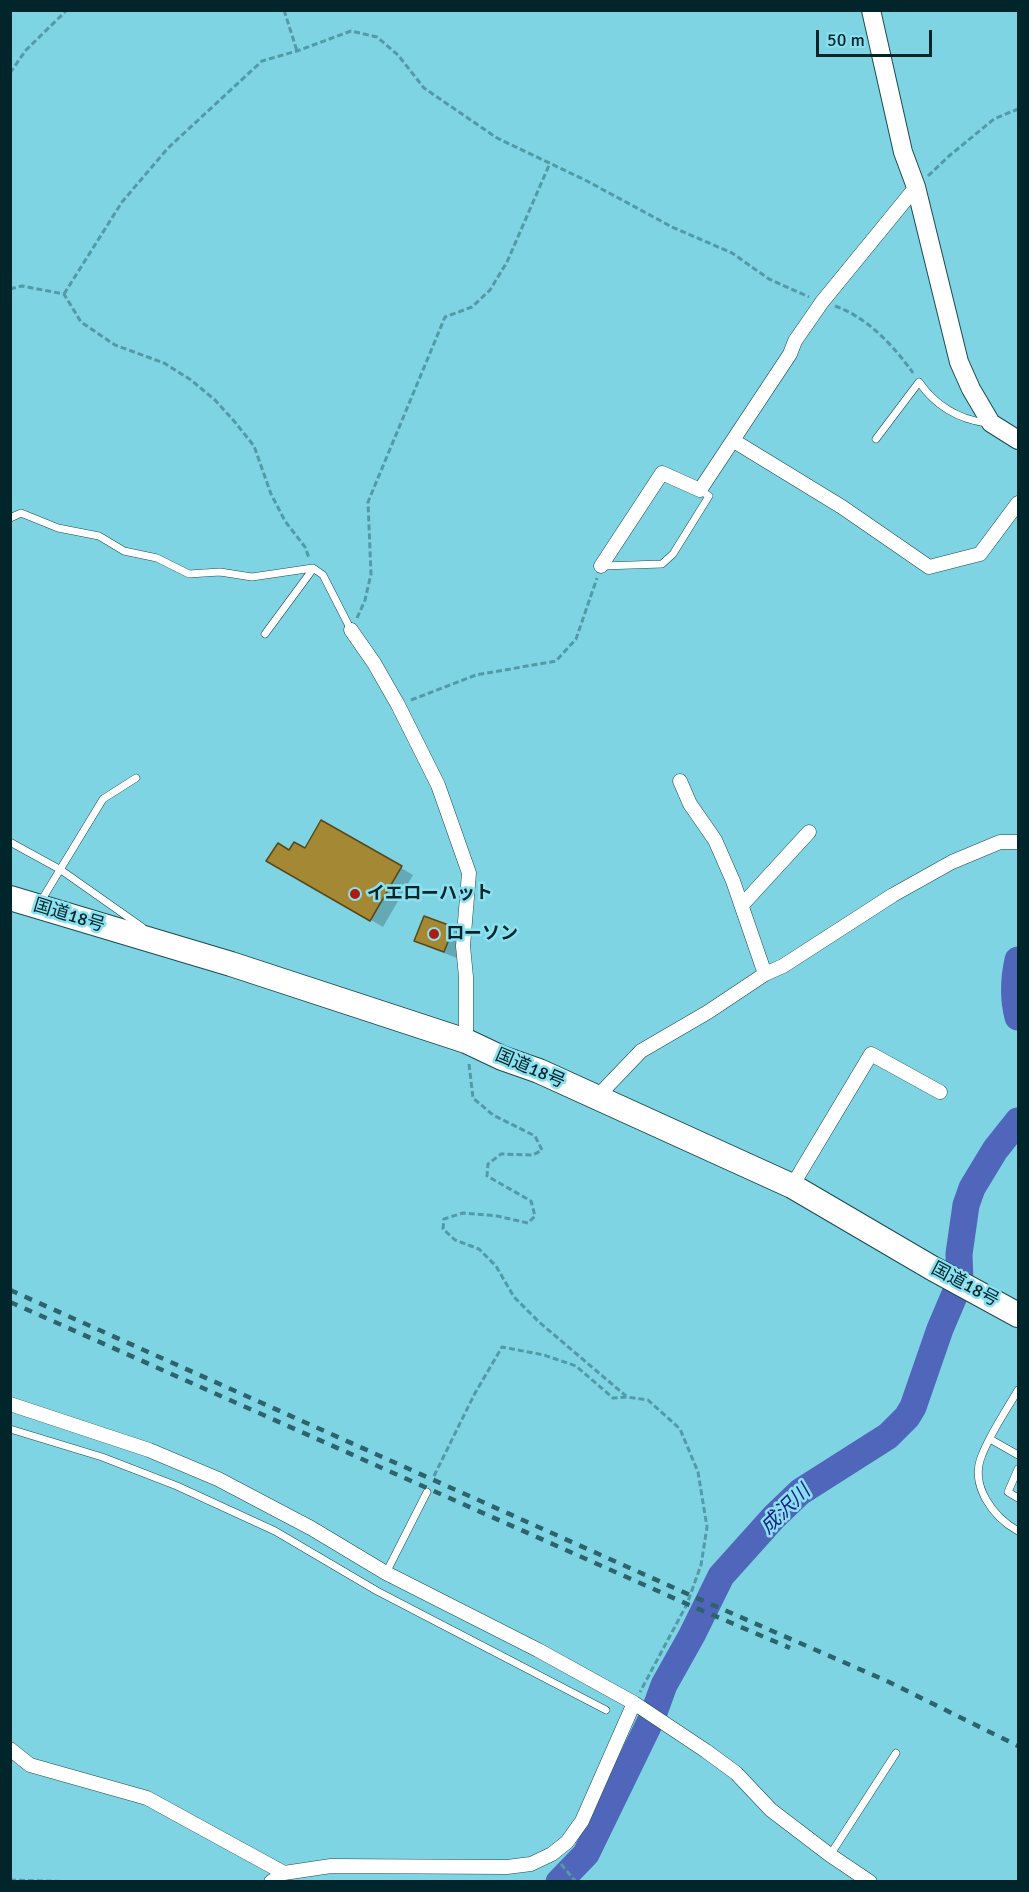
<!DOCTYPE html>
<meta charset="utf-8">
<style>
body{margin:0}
#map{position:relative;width:1029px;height:1892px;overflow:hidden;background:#7ed4e3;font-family:Signika,sans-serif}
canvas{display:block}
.frame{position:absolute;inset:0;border:12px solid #00262c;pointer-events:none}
.scale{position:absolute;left:816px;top:30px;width:116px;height:27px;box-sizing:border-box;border:3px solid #00262c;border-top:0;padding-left:8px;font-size:18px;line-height:21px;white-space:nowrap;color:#00262c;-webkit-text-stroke:4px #8be1f0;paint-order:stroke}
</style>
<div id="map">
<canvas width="1029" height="1892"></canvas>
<div class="frame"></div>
<div class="scale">50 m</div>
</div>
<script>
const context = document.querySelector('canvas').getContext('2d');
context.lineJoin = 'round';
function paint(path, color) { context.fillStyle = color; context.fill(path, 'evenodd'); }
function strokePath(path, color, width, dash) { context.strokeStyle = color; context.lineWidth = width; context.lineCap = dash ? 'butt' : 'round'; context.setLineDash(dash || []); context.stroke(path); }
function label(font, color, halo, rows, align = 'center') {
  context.font = font + ' Signika,"Noto Sans JP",sans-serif'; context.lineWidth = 5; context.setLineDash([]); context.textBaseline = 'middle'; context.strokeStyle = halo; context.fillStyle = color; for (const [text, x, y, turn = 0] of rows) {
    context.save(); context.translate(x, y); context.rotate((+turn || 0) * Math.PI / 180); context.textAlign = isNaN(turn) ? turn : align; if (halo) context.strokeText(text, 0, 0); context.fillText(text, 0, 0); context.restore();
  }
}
const shadow = new Path2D(`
 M 322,822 L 413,875 L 383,927 L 268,860 L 290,852 L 305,850 Z
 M 425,918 L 454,929 L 466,936 L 457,958 L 428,947 L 416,940 Z`);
const river = new Path2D(`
 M 1018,960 C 1014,978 1013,998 1018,1017
 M 559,1882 L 586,1854 L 652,1718 L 664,1685 L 692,1635 L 721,1576 L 774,1517 L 800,1492 L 888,1436 L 907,1417 L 913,1407 L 940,1329 L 960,1282 L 959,1254 L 966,1205 L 972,1188 L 995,1150 L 1018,1121`);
const building = new Path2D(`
 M 321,820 L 402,866 L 370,921 L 266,861 L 278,843 L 289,850 L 294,842 L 305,848 Z
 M 424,916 L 454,927 L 444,952 L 414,941 Z`);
const path = new Path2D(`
 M 284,10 L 297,51
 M 10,73 L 26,50 L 67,10
 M 928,176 L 949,156 L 994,119 L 1018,109
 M 10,289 L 22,286 L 64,294 L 81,322 L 115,345 L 164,363 L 191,380 L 215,400 L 234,421 L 254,446 L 271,494 L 285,521 L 305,547 L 309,558
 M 64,294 L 122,202 L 168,148 L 262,61 L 297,51 L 351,31 L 377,37 L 398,55 L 424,88 L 497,138 L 587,181 L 672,227 L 732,253 L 769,279 L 809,297
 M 835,306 C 867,317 894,346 913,373
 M 357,618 L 365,600 L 371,574 L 368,502 L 445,317 L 472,307 L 490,290 L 507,262 L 550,163
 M 411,700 L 476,675 L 556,661 L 576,639 L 597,578
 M 469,1064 L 473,1098 L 493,1115 L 535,1136 L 542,1150 L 533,1155 L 501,1154 L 488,1164 L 487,1176 L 531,1201 L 535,1216 L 528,1223 L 497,1216 L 463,1213 L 444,1219 L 443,1229 L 455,1240 L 479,1249 L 496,1266 L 514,1297 L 539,1322 L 626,1396
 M 434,1476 L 474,1395 L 502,1347 L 544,1355 L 576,1366 L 613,1398 L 627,1397 L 648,1400 L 680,1429 L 698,1472 L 707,1527 L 701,1565 L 687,1604 L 640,1692
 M 561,1864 L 576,1882
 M 10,1880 L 79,1882`);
const lane = new Path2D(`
 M 876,439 L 919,382 C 935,405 958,419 986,423
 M 10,518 L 21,513 L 58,528 L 99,536 L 124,551 L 157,558 L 189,574 L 220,572 L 252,577 L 313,568 L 323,575 L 351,630
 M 602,566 L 662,564 L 673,554 L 709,496 L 700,490
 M 265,634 L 313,569
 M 10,842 L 61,870 L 142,927
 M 41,901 L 103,799 L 136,778
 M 1018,1390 C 1006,1411 991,1432 982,1455 C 969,1485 993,1517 1018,1531
 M 10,1429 L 102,1457 L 177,1486 L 275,1531 L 377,1591 L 606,1710
 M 990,1439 L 1018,1455
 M 1018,1469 L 1008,1492 L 1018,1498
 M 386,1573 L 427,1492
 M 830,1855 L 896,1753`);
const street = new Path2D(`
 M 734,441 L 842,507 L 929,567 L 980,554 L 1018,503
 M 601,566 L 662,473 L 700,490 L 790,354 L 795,341 L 822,302 L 916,187
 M 351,630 L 374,663 L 398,705 L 438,785 L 469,873 L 463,946 L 466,977 L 466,1041
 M 680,781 L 690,804 L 715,840 L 733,881 L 765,974
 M 742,905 L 809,832
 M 597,1097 L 641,1051 L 708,1012 L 765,974 L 783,966 L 893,895 L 952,862 L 1000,842 L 1018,842
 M 792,1186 L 871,1054 L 940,1092
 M 10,1404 L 149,1450 L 218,1479 L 311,1528 L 386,1573 L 538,1650 L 634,1703 L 706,1751 L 736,1773 L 771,1810 L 830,1855 L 870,1882
 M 10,1749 L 30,1765 L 147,1798 L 284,1873
 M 271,1882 L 284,1873 L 331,1866 L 507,1867 L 531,1864 L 552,1854 L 567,1842 L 582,1821 L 634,1703`);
const secondary = new Path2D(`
 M 871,10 L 903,152 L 916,187 L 959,362 L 971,389 L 991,423 L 1018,440`);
const highway = new Path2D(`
 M 10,898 L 231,964 L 466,1041 L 502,1058 L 539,1071 L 792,1186 L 932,1268 L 1018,1315`);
const rail = new Path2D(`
 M 10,1290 L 690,1595 L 889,1682 L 1018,1746
 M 10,1302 L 687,1604 L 790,1648`);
const markers = [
 [355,894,6,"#ac1c10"],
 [434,934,6,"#ac1c10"]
];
const poiNames = [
 ["イエローハット",367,894],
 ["ローソン",446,934]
];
const streetNames = [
 ["国道18号",69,916,17],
 ["国道18号",530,1069,23],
 ["国道18号",965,1285,28]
];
const waterNames = [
 ["成沢川",786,1510,-44]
];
paint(shadow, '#0003');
strokePath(river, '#4f66bb', 27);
paint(building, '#a58833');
strokePath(building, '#594818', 1.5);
strokePath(lane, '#1c4b52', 8);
strokePath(street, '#1c4b52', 15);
strokePath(secondary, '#1c4b52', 20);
strokePath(highway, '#1c4b52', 26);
strokePath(path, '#549aa6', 3, [6, 3]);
strokePath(lane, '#fff', 7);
strokePath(street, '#fff', 14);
strokePath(secondary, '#fff', 18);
strokePath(highway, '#fff', 24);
strokePath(rail, '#2c636c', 4.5, [8, 8]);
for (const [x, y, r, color] of markers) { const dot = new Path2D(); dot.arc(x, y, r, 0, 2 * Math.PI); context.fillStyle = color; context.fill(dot); strokePath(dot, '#8be1f0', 2); }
label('bold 18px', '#00262c', '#8be1f0', poiNames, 'left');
label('18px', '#00262c', '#8be1f0', streetNames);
label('italic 20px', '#192086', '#8be1f0', waterNames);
</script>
